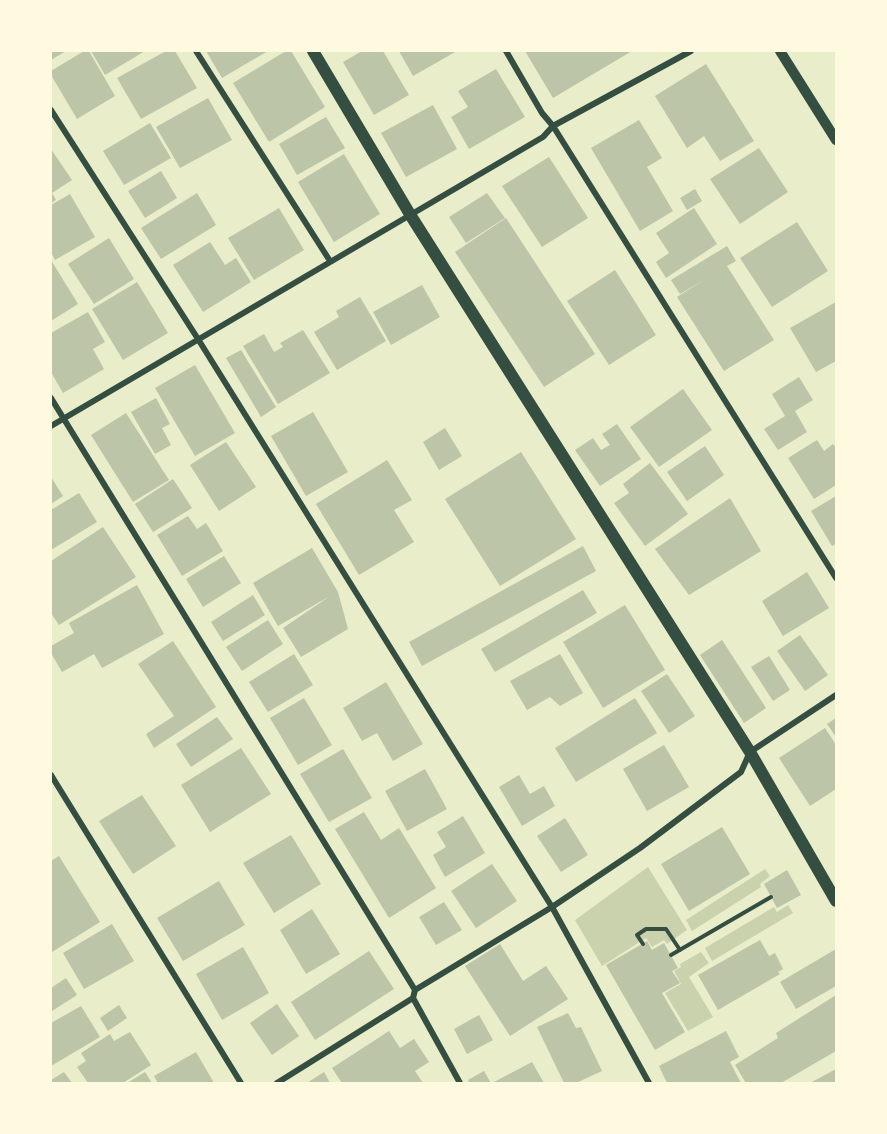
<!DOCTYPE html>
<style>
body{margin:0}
#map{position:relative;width:887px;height:1134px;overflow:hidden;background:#e9edc9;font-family:Karla,sans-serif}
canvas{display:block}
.frame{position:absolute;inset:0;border:52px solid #fefae0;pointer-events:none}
</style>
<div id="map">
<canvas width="887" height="1134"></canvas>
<div class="frame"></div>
</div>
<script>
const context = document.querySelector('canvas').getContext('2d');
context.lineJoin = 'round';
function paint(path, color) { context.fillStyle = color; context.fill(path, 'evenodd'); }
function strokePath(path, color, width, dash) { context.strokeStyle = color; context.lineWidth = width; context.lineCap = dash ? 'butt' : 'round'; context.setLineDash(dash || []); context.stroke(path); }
const green = new Path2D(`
 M 648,867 L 687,930 L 667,944 L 664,940 L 652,947 L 646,938 L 602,966 L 575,920 Z
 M 765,869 L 770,876 L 760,884 L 761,887 L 692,931 L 686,920 Z
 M 788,905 L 793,913 L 712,961 L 705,948 L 774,907 L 777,912 Z
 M 701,952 L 709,963 L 689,977 L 713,1017 L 688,1031 L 665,993 L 681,984 L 674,971 L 681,967 L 680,964 Z`);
const building = new Path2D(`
 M 51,51 L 66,51 L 51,60 Z
 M 84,51 L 89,51 L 115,96 L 77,119 L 51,75 L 51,71 Z
 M 91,51 L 145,51 L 105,75 Z
 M 166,51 L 175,51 L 197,88 L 141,119 L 117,78 Z
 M 206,51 L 268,51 L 222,78 Z
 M 286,51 L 291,51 L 325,107 L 269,142 L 233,83 Z
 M 362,51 L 383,51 L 409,95 L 374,115 L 343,62 Z
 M 399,51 L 457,51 L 413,76 Z
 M 525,51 L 632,51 L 553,98 Z
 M 706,64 L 754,141 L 720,161 L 704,136 L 687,148 L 655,96 Z
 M 496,69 L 525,117 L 469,149 L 451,117 L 468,107 L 458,91 Z
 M 208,98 L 232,140 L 180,168 L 156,127 Z
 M 433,105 L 457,149 L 406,177 L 381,133 Z
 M 326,117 L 345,148 L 297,175 L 279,144 Z
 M 639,120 L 662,158 L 647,167 L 673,211 L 640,231 L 591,148 Z
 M 150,123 L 171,158 L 124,185 L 103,151 Z
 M 759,148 L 788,192 L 740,224 L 710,179 Z
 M 51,149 L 72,180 L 52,193 L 56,200 L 51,203 Z
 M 344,154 L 380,214 L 334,242 L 298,182 Z
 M 549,157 L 588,218 L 542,247 L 502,186 Z
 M 161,171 L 177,198 L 145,218 L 128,191 Z
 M 695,189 L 702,201 L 687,210 L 680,198 Z
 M 197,193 L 216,225 L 161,259 L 141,228 Z
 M 487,193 L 505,218 L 466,243 L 449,217 Z
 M 70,194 L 95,237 L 55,260 L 51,252 L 51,205 Z
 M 279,208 L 304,250 L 254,280 L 228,238 Z
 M 694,208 L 717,244 L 666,278 L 656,262 L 669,253 L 656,233 Z
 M 506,218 L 595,354 L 544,387 L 455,252 Z
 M 797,222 L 828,271 L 772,307 L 740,258 Z
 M 109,238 L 134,279 L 94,304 L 68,264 Z
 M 210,242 L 225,265 L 236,258 L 251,282 L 203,312 L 173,265 Z
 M 727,246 L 736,261 L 727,266 L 774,340 L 724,371 L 677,297 L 704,280 L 680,294 L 671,280 Z
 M 51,260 L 78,304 L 51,321 Z
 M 615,270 L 656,335 L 609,365 L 567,301 Z
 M 137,282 L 168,333 L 123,360 L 92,309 Z
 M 422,285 L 440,317 L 391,345 L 373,312 Z
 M 360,297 L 386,341 L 337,370 L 314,332 L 339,317 L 336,311 Z
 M 836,302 L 836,361 L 816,372 L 790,328 Z
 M 88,312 L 105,342 L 93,349 L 104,369 L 63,393 L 51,372 L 51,333 Z
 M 303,330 L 330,373 L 278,404 L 243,346 L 264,334 L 274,352 L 283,347 L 280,343 Z
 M 241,350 L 276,407 L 261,417 L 226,358 Z
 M 195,365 L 235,433 L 195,456 L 155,388 Z
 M 799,377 L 813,400 L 795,411 L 807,432 L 778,450 L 764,429 L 785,416 L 772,394 Z
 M 683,389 L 712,430 L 659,467 L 630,427 Z
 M 156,398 L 170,424 L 162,428 L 171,445 L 155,454 L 131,412 Z
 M 313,412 L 348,472 L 306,496 L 271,436 Z
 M 126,413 L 169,480 L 133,502 L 91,435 Z
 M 617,424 L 641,459 L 600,486 L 575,450 L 593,438 L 601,450 L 610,445 L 602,434 Z
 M 445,428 L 462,456 L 439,470 L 423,442 Z
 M 817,440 L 824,451 L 833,444 L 836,448 L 836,485 L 814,499 L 788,458 Z
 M 226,442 L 256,487 L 219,511 L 190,465 Z
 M 705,446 L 724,475 L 687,501 L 667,472 Z
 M 521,452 L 576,539 L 500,586 L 445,499 Z
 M 387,460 L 412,500 L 394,510 L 414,542 L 359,575 L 316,504 Z
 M 650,463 L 688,514 L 645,546 L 614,503 L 629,493 L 623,484 Z
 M 51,477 L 63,496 L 51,504 Z
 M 173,479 L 192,508 L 153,532 L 135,504 Z
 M 79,493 L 97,522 L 51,550 L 51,510 Z
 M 836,496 L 836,544 L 832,546 L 811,511 Z
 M 730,498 L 761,551 L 689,595 L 655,549 Z
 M 188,516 L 197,529 L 206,523 L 223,551 L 182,576 L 157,535 Z
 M 103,527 L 136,577 L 59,625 L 51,613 L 51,561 Z
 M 583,546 L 596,571 L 422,666 L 409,642 Z
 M 312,548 L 338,592 L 348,629 L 301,657 L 283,628 L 330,596 L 278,626 L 253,583 Z
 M 224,556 L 241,583 L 203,607 L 186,579 Z
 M 807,572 L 829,608 L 783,636 L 762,601 Z
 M 137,585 L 164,634 L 102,668 L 94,654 L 62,672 L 51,653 L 51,646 L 74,633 L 69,623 Z
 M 583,590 L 597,613 L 495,672 L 481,649 Z
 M 253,595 L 265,615 L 223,641 L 211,622 Z
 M 625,605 L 665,670 L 603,708 L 563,642 Z
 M 268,620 L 283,644 L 242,671 L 226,647 Z
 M 800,635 L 828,675 L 805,691 L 777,651 Z
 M 722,640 L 766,708 L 744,723 L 700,655 Z
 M 173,641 L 216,707 L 154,748 L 146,734 L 174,716 L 138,664 Z
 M 294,654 L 313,685 L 268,712 L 249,682 Z
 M 560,654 L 583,693 L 560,706 L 550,697 L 527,710 L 510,681 Z
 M 769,656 L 790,690 L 773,701 L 751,667 Z
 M 667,674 L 695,716 L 669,733 L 641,691 Z
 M 386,682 L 423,744 L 393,761 L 377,733 L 362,741 L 343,708 Z
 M 304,698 L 332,745 L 298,765 L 270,718 Z
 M 635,698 L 657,733 L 576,782 L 555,748 Z
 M 217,717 L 233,739 L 191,767 L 176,744 Z
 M 836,718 L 836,737 L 827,724 Z
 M 825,728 L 836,745 L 836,789 L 810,806 L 779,758 Z
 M 664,745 L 689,787 L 647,811 L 623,769 Z
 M 241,748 L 271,794 L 210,832 L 181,785 Z
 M 343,749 L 372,798 L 329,822 L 300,774 Z
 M 425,769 L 447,809 L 407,831 L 385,791 Z
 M 519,775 L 530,794 L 544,786 L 555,806 L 522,826 L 499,787 Z
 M 142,795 L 176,846 L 133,874 L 99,821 Z
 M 364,812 L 381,840 L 399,828 L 436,888 L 389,918 L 335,829 Z
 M 463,816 L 485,853 L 445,877 L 433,855 L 446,847 L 437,832 Z
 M 565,818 L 588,855 L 561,872 L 537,836 Z
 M 722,827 L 750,874 L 689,911 L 661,864 Z
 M 291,835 L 321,884 L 274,913 L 243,863 Z
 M 59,856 L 100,922 L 52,952 L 51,861 Z
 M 492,864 L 517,901 L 476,928 L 451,891 Z
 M 787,870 L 801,895 L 777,908 L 764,884 Z
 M 219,881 L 245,925 L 183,961 L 157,918 Z
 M 444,902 L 462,930 L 436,945 L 419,917 Z
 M 312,909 L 340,954 L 306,974 L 280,930 Z
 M 112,924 L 134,961 L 84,989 L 63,953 Z
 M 760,940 L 769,956 L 775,953 L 783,969 L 778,972 L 780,974 L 718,1010 L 698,975 Z
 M 647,941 L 652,950 L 664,943 L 678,968 L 672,971 L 680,983 L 662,993 L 685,1032 L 655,1050 L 606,965 Z
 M 500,944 L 523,981 L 546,966 L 568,999 L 510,1036 L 465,966 Z
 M 243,947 L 269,993 L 222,1020 L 196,974 Z
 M 836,949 L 836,986 L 796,1009 L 780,982 Z
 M 369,951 L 394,989 L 315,1040 L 291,1002 Z
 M 66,978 L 77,995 L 52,1011 L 51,988 Z
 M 836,995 L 836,1051 L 781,1083 L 746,1083 L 735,1065 L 778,1038 L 776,1033 Z
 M 277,1004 L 299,1036 L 272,1055 L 250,1023 Z
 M 119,1005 L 127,1018 L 108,1031 L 100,1018 Z
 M 81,1006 L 100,1037 L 51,1066 L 51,1023 Z
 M 568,1013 L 576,1028 L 581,1027 L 602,1071 L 576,1083 L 564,1083 L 537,1027 Z
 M 479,1015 L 493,1040 L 467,1054 L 454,1029 Z
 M 389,1031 L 400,1048 L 414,1039 L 429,1062 L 415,1071 L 423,1083 L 342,1083 L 332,1068 Z
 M 726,1031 L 739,1057 L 730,1062 L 741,1083 L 667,1083 L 659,1066 Z
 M 130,1032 L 151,1065 L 123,1083 L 88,1083 L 77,1067 L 86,1061 L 81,1053 L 110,1034 L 114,1041 Z
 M 196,1052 L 214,1083 L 158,1083 L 154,1076 Z
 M 532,1062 L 544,1083 L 492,1083 Z
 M 836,1069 L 836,1083 L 810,1083 Z
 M 484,1071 L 491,1083 L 469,1083 L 468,1080 Z
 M 64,1072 L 72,1083 L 51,1083 L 51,1080 Z
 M 145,1072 L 152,1083 L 127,1083 Z
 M 324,1072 L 330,1083 L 307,1083 Z`);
const path = new Path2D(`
 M 643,944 L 637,935 L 646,929 L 666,929 L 680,950
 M 671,955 L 771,897`);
const minor = new Path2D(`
 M 196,51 L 330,261
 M 506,51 L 542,113 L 553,126 L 836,578
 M 51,110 L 198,339 L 552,907 L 649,1083
 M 51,398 L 415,990
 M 51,426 L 543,137 L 553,126 L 691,51
 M 51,775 L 241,1083
 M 413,998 L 460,1083
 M 277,1083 L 413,998 L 415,990 L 552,907 L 640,848 L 741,772 L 750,752 L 836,695`);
const tertiary = new Path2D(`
 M 780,51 L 836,140`);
const secondary = new Path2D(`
 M 313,51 L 411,216 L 750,752 L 836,901`);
paint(green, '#cad2ad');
paint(building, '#bcc5a7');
strokePath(path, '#344e41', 4);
strokePath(minor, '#344e41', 6);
strokePath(tertiary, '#344e41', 10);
strokePath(secondary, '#344e41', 12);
</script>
